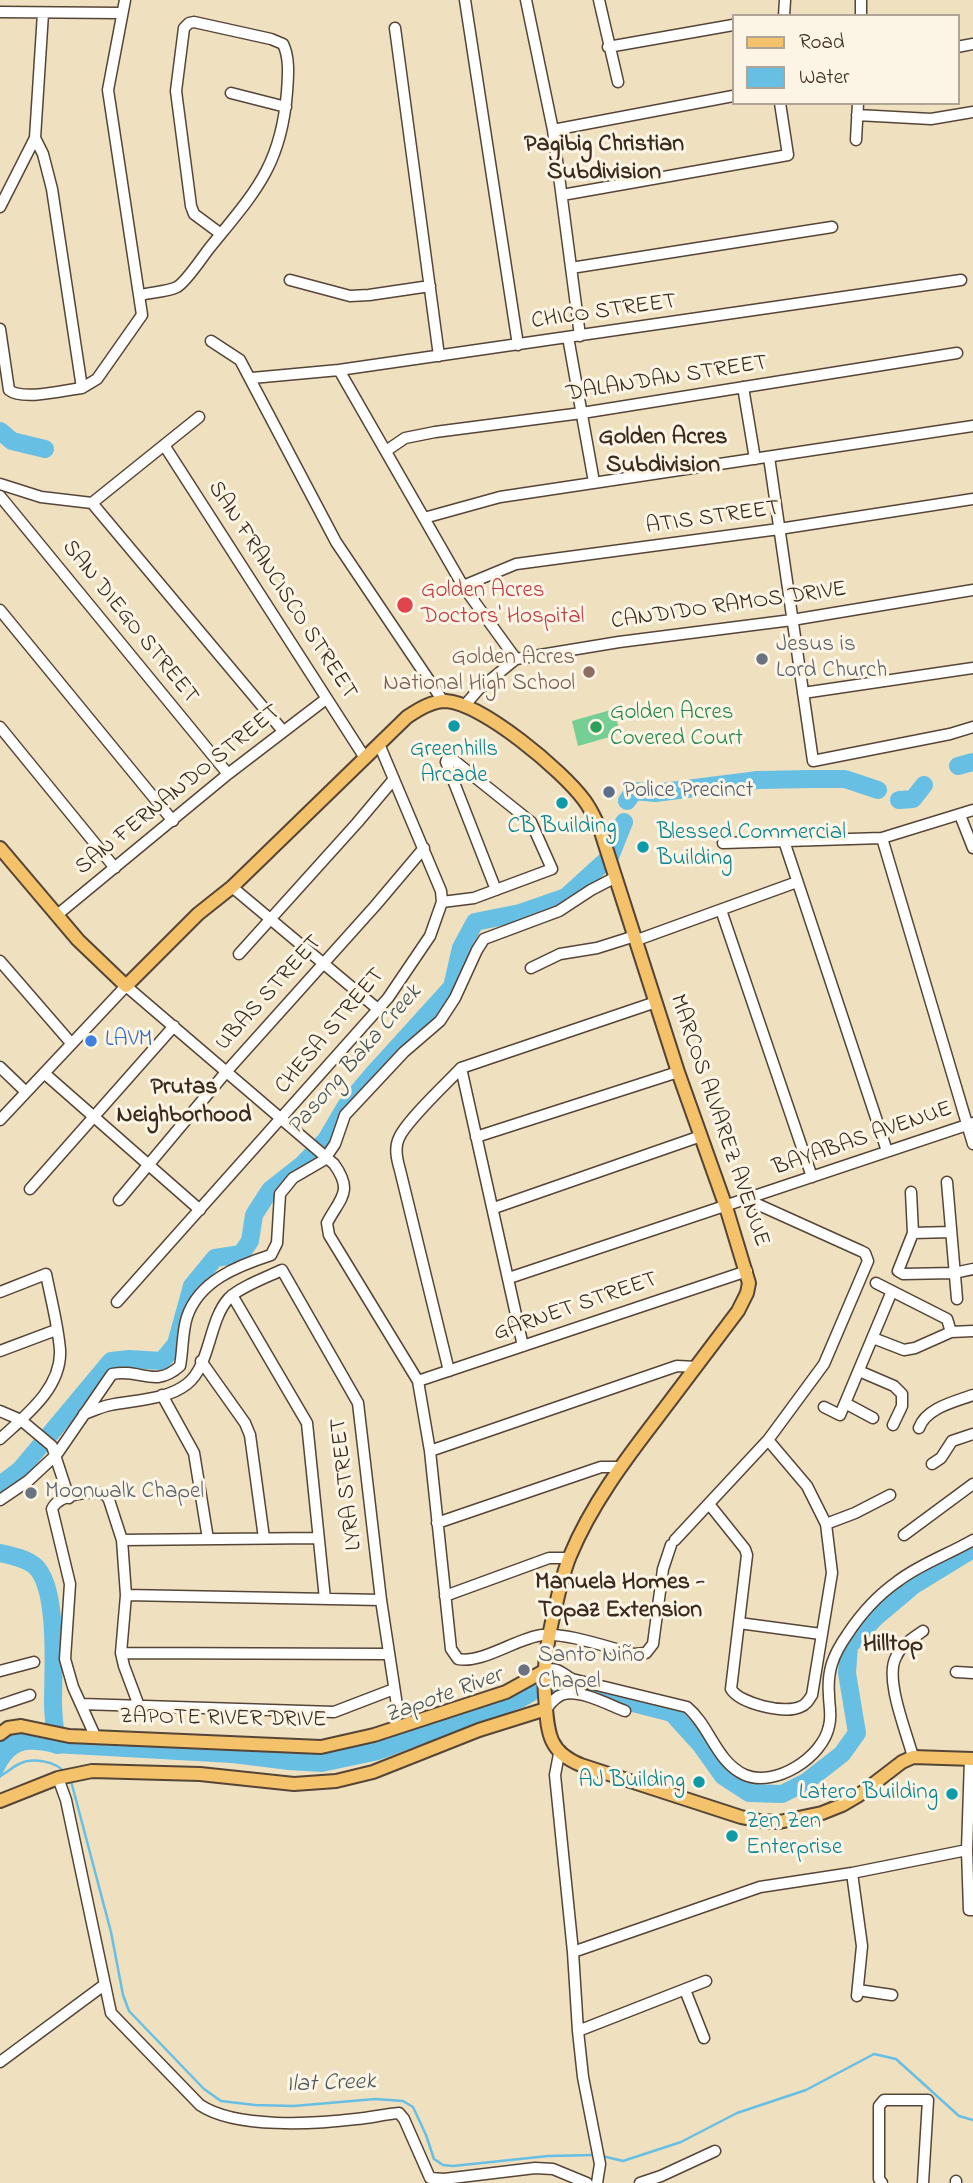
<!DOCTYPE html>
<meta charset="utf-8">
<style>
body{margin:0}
#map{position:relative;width:973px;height:2183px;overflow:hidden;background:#efe0c0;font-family:"Indie Flower",sans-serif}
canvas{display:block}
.legend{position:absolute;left:732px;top:14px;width:228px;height:91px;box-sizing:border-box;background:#fcf5e5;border:2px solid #afa495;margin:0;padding:9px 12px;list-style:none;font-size:21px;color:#3b2a1e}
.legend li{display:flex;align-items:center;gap:14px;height:35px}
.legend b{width:35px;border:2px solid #afa495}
</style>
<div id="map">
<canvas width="973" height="2183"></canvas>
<ul class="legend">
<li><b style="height:9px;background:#f3c26a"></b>Road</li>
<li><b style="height:19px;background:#67bfe4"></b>Water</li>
</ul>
</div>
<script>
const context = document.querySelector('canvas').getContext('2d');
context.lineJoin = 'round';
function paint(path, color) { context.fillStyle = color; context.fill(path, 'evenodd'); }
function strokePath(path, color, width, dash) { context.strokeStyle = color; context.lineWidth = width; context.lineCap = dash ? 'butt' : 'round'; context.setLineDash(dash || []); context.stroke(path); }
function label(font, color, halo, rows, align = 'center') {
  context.font = font + ' "Indie Flower",sans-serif'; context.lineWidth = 6; context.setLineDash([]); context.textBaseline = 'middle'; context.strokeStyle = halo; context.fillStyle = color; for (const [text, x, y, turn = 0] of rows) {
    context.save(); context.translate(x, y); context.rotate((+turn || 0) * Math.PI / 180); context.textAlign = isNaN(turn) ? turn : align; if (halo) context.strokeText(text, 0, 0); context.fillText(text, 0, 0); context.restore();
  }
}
const green = new Path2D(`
 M 614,709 L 620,734 L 578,746 L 572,721 Z`);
const water = new Path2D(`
 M 533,1683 L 536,1684 L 536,1700 L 524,1707 L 379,1760 L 322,1772 L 288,1770 L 232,1763 L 54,1753 C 22,1746 14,1749 0,1779 L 0,1742 L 11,1729 L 312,1754 L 394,1731 L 510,1694 Z`);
const stream = new Path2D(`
 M 0,1776 C 7,1773 12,1767 19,1764 C 32,1757 56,1761 65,1773
 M 71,1781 L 111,1932 L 123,1995 L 129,2011 L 204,2089 L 221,2101 L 255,2105 L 294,2106 L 375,2099 L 403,2101 L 413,2107 L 426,2135 L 434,2159 L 443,2165 L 453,2166 L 548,2156 L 595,2155
 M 602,2156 L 623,2161 L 681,2142 L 737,2113 L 806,2090 L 874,2054 L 896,2059 L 959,2116 L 973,2120`);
const river = new Path2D(`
 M 0,431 L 12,441 L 45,449
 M 958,766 L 973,762
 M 899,800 L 913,799 L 924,785
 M 627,801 L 634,791 L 655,793 L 758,780 L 812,779 L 845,779 L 878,790
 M 0,1485 L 20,1470 L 111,1361 L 129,1359 L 162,1361 L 176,1344 L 192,1286 L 215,1258 L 241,1254 L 250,1241 L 254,1215 L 270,1190 L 303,1164 L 326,1140 L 346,1106 L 373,1074 L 452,987 L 461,948 L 475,922 L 520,913 L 566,897 L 610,857 L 624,822
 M 0,1553 C 12,1556 25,1558 35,1566 C 59,1588 53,1671 53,1702 C 53,1716 55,1731 57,1745
 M 514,1699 L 539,1689 L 567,1686 L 672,1713 L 701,1745 L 723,1776 L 749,1793 L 782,1794 L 806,1782 L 842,1754 L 857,1733 L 847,1673 L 849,1646 L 875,1618 L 914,1585 L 973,1549`);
const minor = new Path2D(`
 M 465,0 L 518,345
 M 526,0 L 553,130 L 580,336
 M 599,0 L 618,82
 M 0,12 L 121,13
 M 784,16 L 785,0
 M 861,16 L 861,0
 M 395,28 L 439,356
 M 608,47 L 733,25
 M 957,47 L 973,44
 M 231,93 L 286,107
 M 857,115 L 931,119 L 973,112
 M 553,130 L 733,96
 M 35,138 L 43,154 L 52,189 L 82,388
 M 856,140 L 858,103
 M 562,195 L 788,155 L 780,103
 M 0,207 L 35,138 L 43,13
 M 571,268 L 832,227
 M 290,280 L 350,296 L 369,295 L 430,286
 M 141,295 C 151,292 167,292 177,287 C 186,282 201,259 208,250 C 253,194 281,168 287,92 C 288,77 290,58 283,44 L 271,39 L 194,22 L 189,23 L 184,28 L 176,91 L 191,206 L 194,214 L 221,234
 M 0,329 L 9,390 C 23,401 65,390 82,388 L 97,379 L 142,315 L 108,90 L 125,0
 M 568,337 L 594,482
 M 211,341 L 240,360 L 336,542 L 443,701
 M 339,370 L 463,586 L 516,659
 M 252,378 L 339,370 L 961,280
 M 743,387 L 755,459
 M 164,445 L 365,758
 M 386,451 L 405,438 L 435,432 L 582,413 L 957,353
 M 769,457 L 813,761 L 950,734 L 973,727
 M 0,484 L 41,497 L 92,503 L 199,417
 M 0,496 L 228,774
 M 92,503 L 283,731
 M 424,518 L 500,497 L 973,426
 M 463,586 L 516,564 L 779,529 L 973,499
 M 0,610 L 173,821
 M 803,693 L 973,668
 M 465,705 L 478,690 L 516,659 L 619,642 L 792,620 L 973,590
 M 0,727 L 115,868
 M 960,815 L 973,848
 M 882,838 L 973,1144
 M 784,841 L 887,1151
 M 723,843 L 882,838 L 973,810
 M 232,887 L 379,1010
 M 442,902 L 474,898 L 552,869 L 531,822 L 451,758 L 447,759 L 446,762 L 496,890
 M 721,910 L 812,1177
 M 57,915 L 228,774 L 326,699
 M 637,940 L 797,882
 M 239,954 L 357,823 L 394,779
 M 0,961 L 71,1043
 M 531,968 L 560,954 L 597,948 L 635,936
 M 0,1067 L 26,1092
 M 461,1068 L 523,1346
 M 461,1068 L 656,1002
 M 44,1073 L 200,1210
 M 0,1120 L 126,986 L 334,1164 C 354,1192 340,1198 327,1223 L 329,1235 L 418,1381 L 430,1451 L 451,1649 L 458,1659 C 482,1664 517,1638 542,1635 C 565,1632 610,1648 634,1654 L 646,1653 L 653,1644 L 663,1569 L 671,1545
 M 476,1137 L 678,1072
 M 947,1182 L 957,1299
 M 30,1189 L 174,1026
 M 911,1192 L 913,1233
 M 119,1200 L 227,1071 L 375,906 L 424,848
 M 494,1208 L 701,1136
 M 951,1232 L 913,1233 L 898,1271 L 903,1274 L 954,1273 L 973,1269
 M 509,1278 L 973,1123
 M 876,1283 L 947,1319 L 951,1332
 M 0,1292 L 46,1274 C 51,1299 58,1325 60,1350 C 62,1388 25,1416 0,1439
 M 232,1295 L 307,1423 L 325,1599
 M 117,1302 L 388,998 L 430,936 L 442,902 L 441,891 L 379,744
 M 873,1338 L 904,1350 L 915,1348 L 951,1332 L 973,1331
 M 0,1351 L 56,1330
 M 201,1361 L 245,1423 L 250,1435 L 264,1538
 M 449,1371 L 400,1170 C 397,1160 394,1148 399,1138 C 406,1121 446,1084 461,1068
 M 859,1371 L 894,1386 L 902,1394 L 902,1406 L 893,1425
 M 418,1381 L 747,1271
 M 162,1395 L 194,1453 L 208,1539
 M 845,1403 L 873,1418
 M 824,1407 L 840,1415 L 892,1291
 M 0,1411 L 21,1420 L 52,1446 L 69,1498
 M 84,1414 C 93,1411 101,1407 110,1405 C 134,1400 167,1400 187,1384 C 211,1365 208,1321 229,1298 C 240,1287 267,1277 282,1270 L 358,1403 L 381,1600 L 398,1712
 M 919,1428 C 926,1408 954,1402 973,1395
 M 430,1451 L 677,1366 L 696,1367
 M 932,1464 L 941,1458 L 952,1441 L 973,1434
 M 0,1500 L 28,1481 L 57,1454 L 112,1374 C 141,1368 154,1389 180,1366 C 183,1351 182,1332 187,1317 C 199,1281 237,1266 271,1255 L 277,1243 L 280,1194 L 293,1178 L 324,1160 L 335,1144 L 345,1115 L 404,1052 L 440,1021 L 455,998 L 477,950 L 484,939 L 559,911 L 591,890 L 616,877
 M 709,1504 L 745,1549 L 747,1555 L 731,1689 C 740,1704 785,1714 800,1707 C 806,1705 809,1700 812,1695 L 832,1573 L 826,1524 L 807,1486 L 768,1440
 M 437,1523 L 601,1467 L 621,1467
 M 826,1524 L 855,1513 L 890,1495
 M 904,1535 L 973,1484
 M 122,1540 L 317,1538
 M 675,1540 L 768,1440 L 824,1364 L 868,1261 L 865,1253 L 861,1251 L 748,1200
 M 126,1595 L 381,1600
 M 445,1596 L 549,1558 L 569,1558
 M 739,1623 L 821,1634
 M 121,1653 L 389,1654
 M 0,1671 L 34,1662
 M 544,1671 C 558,1666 561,1673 572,1679 L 687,1707 C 710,1726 716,1762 745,1775 C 775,1788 823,1757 829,1726 C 832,1716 829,1705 829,1695 C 827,1671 833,1655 847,1635 C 860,1615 878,1595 898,1581 C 920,1564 949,1554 973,1540
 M 956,1672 L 973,1673
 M 81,1704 L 334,1712 L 394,1689
 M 0,1705 L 30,1695
 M 546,1709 C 551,1703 556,1696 564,1694 C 582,1690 609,1705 625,1711
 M 96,1738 L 73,1687 L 65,1659 L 70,1584 L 52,1509 C 58,1495 92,1489 106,1495 L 109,1500 L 122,1540 L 126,1595 L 121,1653 L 124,1666 L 139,1706
 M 559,1754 L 555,1775 L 573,1952 L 578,2031 L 583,2077 L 600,2164 L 597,2183
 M 913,1757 C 907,1733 884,1679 896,1657 C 901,1645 913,1638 923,1631
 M 970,1759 L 967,1850 L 969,1910 L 973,1910
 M 58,1778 L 66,1800 L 111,2013 L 200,2105 C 236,2129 315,2124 356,2119 C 370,2118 385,2114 399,2113 L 404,2119 L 430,2178 L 444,2179 L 535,2168 L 553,2169 L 587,2183
 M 852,1873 L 862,1946 L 857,1996
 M 573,1952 L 760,1887 L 852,1873 L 967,1850
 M 685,1990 L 704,2038
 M 858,1990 L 892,1995
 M 578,2031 L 706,1981
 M 0,2062 L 104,1985
 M 640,2183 L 661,2176 L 715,2151
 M 882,2183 L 879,2179 L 879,2106 L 884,2100 L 928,2100 L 923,2183
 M 956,2183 L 956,2181`);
const major = new Path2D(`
 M 0,848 L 78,940 L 126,986 L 198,914 L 232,887 L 407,717 C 419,709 432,701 446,701 C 482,703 563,771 584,800 C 591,809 595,819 600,829 L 678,1072 L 726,1207 L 749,1283 L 747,1293 L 738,1311 C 712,1346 685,1381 658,1417 C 625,1460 591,1505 570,1556 C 562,1575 558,1597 553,1617 C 547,1644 543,1668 545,1696 C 548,1730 546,1751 581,1765 L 741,1817 L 760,1821 L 779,1822 L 822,1813 L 842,1805 L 859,1795 L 902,1762 L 913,1757 L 973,1759
 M 0,1734 L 8,1728 L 21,1726 L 69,1736 L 321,1747 L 374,1735 L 506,1692 L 544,1671
 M 0,1801 L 58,1778 L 92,1771 L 200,1774 L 294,1784 L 336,1781 L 373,1772 L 479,1730 L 546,1709`);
const markers = [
 [405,605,9,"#e0444e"],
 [762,659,7,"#6b7280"],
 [589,672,7,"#8d6e63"],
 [454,726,7,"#0f9aa8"],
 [596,727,7,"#2e9e5b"],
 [609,792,7,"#5c6f8a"],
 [562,803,7,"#0f9aa8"],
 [643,847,7,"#0f9aa8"],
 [91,1041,7,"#3f7fe0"],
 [31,1493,7,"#6b7280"],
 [524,1670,7,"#6b7280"],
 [699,1782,7,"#0f9aa8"],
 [952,1794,7,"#0f9aa8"],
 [732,1836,7,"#0f9aa8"]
];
const streetNames = [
 ["CHICO STREET",604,313,-8],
 ["DALANDAN STREET",667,380,-9],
 ["ATIS STREET",713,519,-8],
 ["SAN FRANCISCO STREET",281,591,57],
 ["CANDIDO RAMOS DRIVE",729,607,-8],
 ["SAN DIEGO STREET",129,623,51],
 ["SAN FERNANDO STREET",179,791,-39],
 ["UBAS STREET",270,994,-48],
 ["CHESA STREET",331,1032,-50],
 ["MARCOS ALVAREZ AVENUE",718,1121,71],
 ["BAYABAS AVENUE",863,1140,-19],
 ["GARNET STREET",576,1308,-19],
 ["LYRA STREET",348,1484,-97],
 ["ZAPOTE RIVER DRIVE",223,1720,1]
];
const healthNames = [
 ["Golden Acres",421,592],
 ["Doctors' Hospital",421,618]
];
const worshipNames = [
 ["Jesus is",776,646],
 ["Lord Church",776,672],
 ["Moonwalk Chapel",45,1493],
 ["Santo Niño",538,1657],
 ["Chapel",538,1683]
];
const educationNames = [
 ["Golden Acres",575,659],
 ["National High School",575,685]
];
const leisureNames = [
 ["Golden Acres",610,714],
 ["Covered Court",610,740]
];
const cultureNames = [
 ["Greenhills",454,751],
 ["Arcade",454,777],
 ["CB Building",562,828],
 ["Blessed Commercial",657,834,"left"],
 ["Building",657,860,"left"],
 ["AJ Building",685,1782,"right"],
 ["Latero Building",938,1794,"right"],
 ["Zen Zen",746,1823,"left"],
 ["Enterprise",746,1849,"left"]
];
const serviceNames = [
 ["Police Precinct",623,792]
];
const shopNames = [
 ["LAVM",105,1041]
];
const neighbourhoodNames = [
 ["Pagibig Christian",604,146],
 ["Subdivision",604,174],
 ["Golden Acres",663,439],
 ["Subdivision",663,467],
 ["Prutas",184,1089],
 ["Neighborhood",184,1117],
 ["Manuela Homes -",620,1584],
 ["Topaz Extension",620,1612],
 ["Hilltop",893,1646]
];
const waterNames = [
 ["Pasong Baka Creek",356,1061,-49],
 ["Zapote River",444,1697,-20],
 ["Ilat Creek",331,2085,-2]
];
paint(green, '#75ce93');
paint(water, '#67bfe4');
strokePath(stream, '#67bfe4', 2.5);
strokePath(river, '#67bfe4', 18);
strokePath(minor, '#564536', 13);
strokePath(major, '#564536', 16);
strokePath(minor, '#fff', 10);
strokePath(major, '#f3c26a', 12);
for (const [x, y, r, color] of markers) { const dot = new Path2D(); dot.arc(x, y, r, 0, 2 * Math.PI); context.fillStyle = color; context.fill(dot); strokePath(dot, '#fcf5e5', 2.5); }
label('23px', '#3b2a1e', '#fcf5e5', streetNames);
label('23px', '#be3a42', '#fcf5e5', healthNames, 'left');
label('23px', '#5b616d', '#fcf5e5', worshipNames, 'left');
label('23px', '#785e54', '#fcf5e5', educationNames, 'right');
label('23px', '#27864d', '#fcf5e5', leisureNames, 'left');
label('23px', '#0d838f', '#fcf5e5', cultureNames);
label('23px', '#4e5e75', '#fcf5e5', serviceNames, 'left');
label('23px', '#366cbe', '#fcf5e5', shopNames, 'left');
label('bold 24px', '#3b2a1e', '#fcf5e5', neighbourhoodNames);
label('italic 24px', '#485759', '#fcf5e5', waterNames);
</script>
